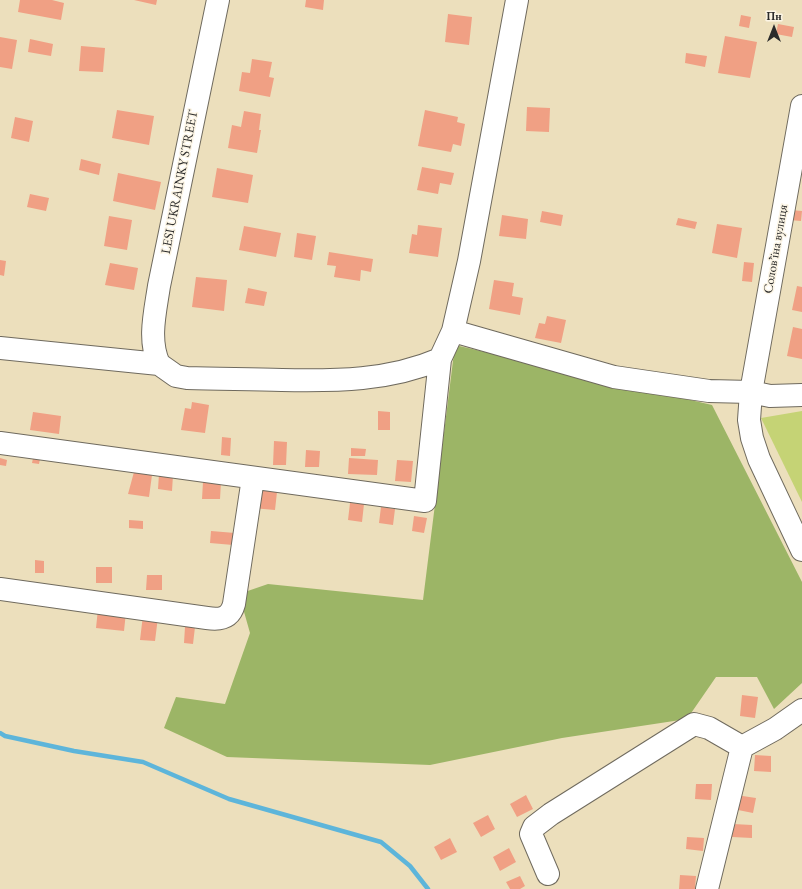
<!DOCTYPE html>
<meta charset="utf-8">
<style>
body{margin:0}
#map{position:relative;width:802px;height:889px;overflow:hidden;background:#ecdfbc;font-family:"EB Garamond",serif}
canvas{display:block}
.north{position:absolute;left:754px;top:8px;width:40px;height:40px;-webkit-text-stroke:3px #fcf5e5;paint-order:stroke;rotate:0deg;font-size:11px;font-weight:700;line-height:16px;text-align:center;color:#2b2b2b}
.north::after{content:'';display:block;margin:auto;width:14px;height:18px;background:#2b2b2b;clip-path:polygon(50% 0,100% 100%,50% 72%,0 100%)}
</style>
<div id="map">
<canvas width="802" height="889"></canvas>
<div class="north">Пн</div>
</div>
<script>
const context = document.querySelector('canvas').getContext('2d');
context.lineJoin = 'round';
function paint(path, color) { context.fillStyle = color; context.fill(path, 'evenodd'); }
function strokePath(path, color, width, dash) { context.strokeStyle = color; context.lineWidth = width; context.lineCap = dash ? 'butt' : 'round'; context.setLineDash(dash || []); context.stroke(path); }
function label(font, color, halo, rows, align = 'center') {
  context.font = font + ' "EB Garamond",serif'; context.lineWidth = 3; context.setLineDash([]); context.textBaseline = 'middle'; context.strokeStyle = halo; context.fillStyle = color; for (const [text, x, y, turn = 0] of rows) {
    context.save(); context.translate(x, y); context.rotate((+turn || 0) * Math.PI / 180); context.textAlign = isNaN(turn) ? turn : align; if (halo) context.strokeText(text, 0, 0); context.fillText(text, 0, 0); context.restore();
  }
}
const green = new Path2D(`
 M 802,411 L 802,502 L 761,418 Z`);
const forest = new Path2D(`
 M 455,345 L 712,405 L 802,582 L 802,683 L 774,709 L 757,677 L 716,677 L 687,719 L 562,738 L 430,765 L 227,757 L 164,728 L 176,697 L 225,704 L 250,633 L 239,594 L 268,584 L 423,600 Z`);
const stream = new Path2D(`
 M 0,733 L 5,736 L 74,751 L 143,762 L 229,799 L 381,842 L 410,866 L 428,889`);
const building = new Path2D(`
 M 20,0 L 52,0 L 64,3 L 61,20 L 18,12 Z
 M 134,0 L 157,0 L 156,5 Z
 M 306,0 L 324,0 L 323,10 L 305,7 Z
 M 448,14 L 472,17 L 469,45 L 445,42 Z
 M 741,15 L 751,17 L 749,28 L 739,26 Z
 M 778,24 L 794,27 L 792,37 L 776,34 Z
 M 725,36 L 757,42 L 750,78 L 718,73 Z
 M 0,37 L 17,40 L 12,69 L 0,67 Z
 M 30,39 L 53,44 L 51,56 L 28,52 Z
 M 81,46 L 105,48 L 103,72 L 79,71 Z
 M 686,53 L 707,56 L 705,67 L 685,63 Z
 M 252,59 L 272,62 L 269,77 L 274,78 L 270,97 L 239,91 L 242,72 L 250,73 Z
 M 527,107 L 550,108 L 549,132 L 526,131 Z
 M 117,110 L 154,116 L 149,145 L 112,138 Z
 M 425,110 L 458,117 L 457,122 L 465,124 L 461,146 L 453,144 L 451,152 L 418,146 Z
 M 244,111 L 261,114 L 259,130 L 261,130 L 257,153 L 228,148 L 232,125 L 241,127 Z
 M 15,117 L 33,121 L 29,142 L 11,138 Z
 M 81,159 L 101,164 L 99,175 L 79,170 Z
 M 422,167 L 454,173 L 451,185 L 440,183 L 438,194 L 417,190 Z
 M 217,168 L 253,175 L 248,203 L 212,197 Z
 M 118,173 L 161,182 L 155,210 L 113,201 Z
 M 30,194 L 49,198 L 46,211 L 27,207 Z
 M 791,210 L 802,211 L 801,221 L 790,220 Z
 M 542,211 L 563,215 L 561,226 L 540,222 Z
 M 502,215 L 528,219 L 526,239 L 499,236 Z
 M 109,216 L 132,220 L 127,250 L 104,246 Z
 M 678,218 L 697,222 L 695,229 L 676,225 Z
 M 717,224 L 742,228 L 737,258 L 712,253 Z
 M 418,225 L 442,228 L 438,257 L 409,253 L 412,234 L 417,235 Z
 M 244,226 L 281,233 L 276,257 L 239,250 Z
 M 297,233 L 316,236 L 312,260 L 294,257 Z
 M 329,252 L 373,259 L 371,272 L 361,270 L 360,281 L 334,277 L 336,266 L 327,265 Z
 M 0,260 L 6,261 L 4,276 L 0,275 Z
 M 744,262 L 754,263 L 752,282 L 742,281 Z
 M 110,263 L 138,268 L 134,290 L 105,285 Z
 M 196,277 L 227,280 L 224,311 L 192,307 Z
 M 494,280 L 514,283 L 512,296 L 523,298 L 520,315 L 489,309 Z
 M 797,286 L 802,287 L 802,312 L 792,310 Z
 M 248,288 L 267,292 L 264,306 L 245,303 Z
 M 547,316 L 566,320 L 561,343 L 535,338 L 539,323 L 545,324 Z
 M 793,327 L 802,329 L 802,359 L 787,356 Z
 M 192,402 L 209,405 L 205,433 L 181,430 L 185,408 L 191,409 Z
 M 378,411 L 390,412 L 390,430 L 378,430 Z
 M 33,412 L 61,416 L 59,434 L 30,430 Z
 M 222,437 L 231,438 L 230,456 L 221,455 Z
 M 274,441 L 287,442 L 286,465 L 273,465 Z
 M 351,448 L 366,449 L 365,456 L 351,456 Z
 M 306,450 L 320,451 L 319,467 L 305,467 Z
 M 0,458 L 7,460 L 6,466 L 0,465 Z
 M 33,458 L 40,459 L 39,464 L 32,463 Z
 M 349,458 L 378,460 L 377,475 L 348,474 Z
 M 397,460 L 413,461 L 411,482 L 395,481 Z
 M 134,472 L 152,475 L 149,497 L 128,494 Z
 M 159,474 L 173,475 L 172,491 L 158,489 Z
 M 203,482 L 221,482 L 220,499 L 202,499 Z
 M 255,489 L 277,492 L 275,510 L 252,508 Z
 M 350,503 L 364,504 L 362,522 L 348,520 Z
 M 381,507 L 395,509 L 393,525 L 379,523 Z
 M 414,516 L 427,518 L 424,533 L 412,531 Z
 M 129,520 L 143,521 L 143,529 L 129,528 Z
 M 211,531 L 235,533 L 233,545 L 210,543 Z
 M 35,560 L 44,561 L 44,573 L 35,573 Z
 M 96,567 L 112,567 L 112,583 L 96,583 Z
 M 147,575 L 162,575 L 162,590 L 146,590 Z
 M 98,609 L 126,612 L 124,631 L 96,628 Z
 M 143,615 L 158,617 L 155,641 L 140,640 Z
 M 185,627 L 195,627 L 193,644 L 184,643 Z
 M 742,695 L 758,697 L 755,718 L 740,716 Z
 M 755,755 L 771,756 L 771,772 L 754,771 Z
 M 696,784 L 712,784 L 711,800 L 695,799 Z
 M 526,795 L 533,809 L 517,817 L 510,804 Z
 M 736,795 L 756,798 L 753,813 L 733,809 Z
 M 488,815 L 495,829 L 481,837 L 473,823 Z
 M 733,824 L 752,825 L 752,838 L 732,837 Z
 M 687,837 L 704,838 L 703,851 L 686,849 Z
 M 450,838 L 457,852 L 441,860 L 434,847 Z
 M 509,848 L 516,862 L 500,871 L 493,857 Z
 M 680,875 L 696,876 L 695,889 L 679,889 Z
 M 520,876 L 525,886 L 520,889 L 510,889 L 506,882 Z`);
const minor = new Path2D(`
 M 802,106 L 751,392 L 749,420 L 752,438 L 759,459 L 802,550
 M 453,331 L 614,377 L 709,391 L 751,392 L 770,396 L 802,395
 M 0,348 L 159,364 L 176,376 L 187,378 C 219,379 250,379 282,380 C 336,381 389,381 440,359
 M 159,364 C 148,340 155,313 159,286 L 218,0
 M 0,443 L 425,501 L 440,359 L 453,331 L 469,261 L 517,0
 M 0,589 L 207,618 C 220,620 230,619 234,604 L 253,478
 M 548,874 L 531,834 L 534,827 L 551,814 L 694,724 L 709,728 L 742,747 L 775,729 L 802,710
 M 707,889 L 742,747`);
const streetNames = [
 ["LESI UKRAINKY STREET",180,182,-79],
 ["Соловʼїна вулиця",776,249,-80]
];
paint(green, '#c5d375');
paint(forest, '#9cb566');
strokePath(stream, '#5db5da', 4.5);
paint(building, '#f0a084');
strokePath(minor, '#6f6a5e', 24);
strokePath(minor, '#fff', 22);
label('13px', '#2b2b2b', '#fcf5e5', streetNames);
</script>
